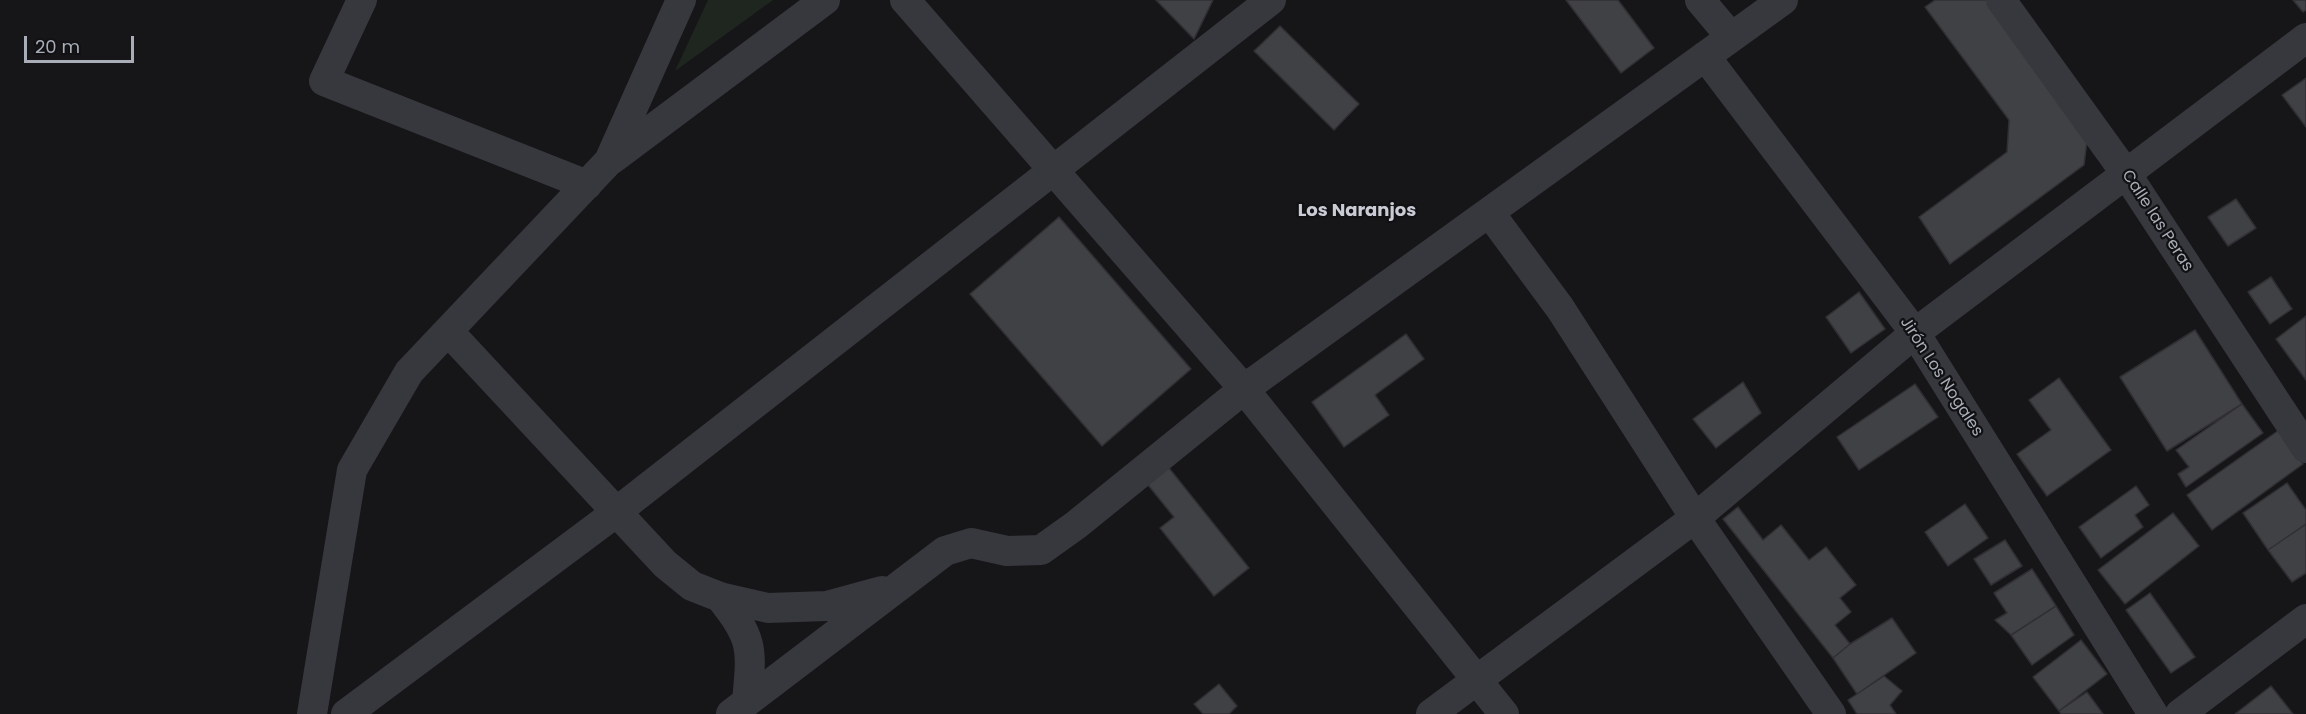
<!DOCTYPE html>
<meta charset="utf-8">
<style>
body{margin:0}
#map{position:relative;width:2306px;height:714px;overflow:hidden;background:#161618;font-family:Poppins,sans-serif}
canvas{display:block}
.scale{position:absolute;left:24px;top:36px;width:110px;height:27px;box-sizing:border-box;border:3px solid #a8adb8;border-top:0;padding-left:8px;font-size:18px;line-height:21px;white-space:nowrap;color:#a8adb8;-webkit-text-stroke:4px #111113;paint-order:stroke}
</style>
<div id="map">
<canvas width="2306" height="714"></canvas>
<div class="scale">20 m</div>
</div>
<script>
const context = document.querySelector('canvas').getContext('2d');
context.lineJoin = 'round';
function paint(path, color) { context.fillStyle = color; context.fill(path, 'evenodd'); }
function strokePath(path, color, width, dash) { context.strokeStyle = color; context.lineWidth = width; context.lineCap = dash ? 'butt' : 'round'; context.setLineDash(dash || []); context.stroke(path); }
function label(font, color, halo, rows, align = 'center') {
  context.font = font + ' Poppins,sans-serif'; context.lineWidth = 4.5; context.setLineDash([]); context.textBaseline = 'middle'; context.strokeStyle = halo; context.fillStyle = color; for (const [text, x, y, turn = 0] of rows) {
    context.save(); context.translate(x, y); context.rotate((+turn || 0) * Math.PI / 180); context.textAlign = isNaN(turn) ? turn : align; if (halo) context.strokeText(text, 0, 0); context.fillText(text, 0, 0); context.restore();
  }
}
const green = new Path2D(`
 M 708,0 L 773,0 L 675,71 Z`);
const building = new Path2D(`
 M 1156,0 L 1213,0 L 1194,39 Z
 M 1566,0 L 1618,0 L 1654,48 L 1621,73 Z
 M 1935,0 L 1990,0 L 2089,125 L 2084,165 L 1950,264 L 1919,217 L 2007,152 L 2009,120 L 1925,7 Z
 M 2293,0 L 2306,0 L 2306,10 L 2303,12 Z
 M 1280,26 L 1359,104 L 1334,130 L 1254,51 Z
 M 2306,78 L 2306,127 L 2282,95 Z
 M 2236,199 L 2256,228 L 2228,246 L 2208,217 Z
 M 1059,217 L 1191,369 L 1102,446 L 970,294 Z
 M 2271,277 L 2292,309 L 2270,324 L 2248,292 Z
 M 1859,292 L 1885,329 L 1851,353 L 1826,317 Z
 M 2306,316 L 2306,380 L 2276,339 Z
 M 2195,330 L 2242,404 L 2167,451 L 2120,377 Z
 M 1406,334 L 1424,359 L 1375,395 L 1389,415 L 1344,447 L 1312,402 Z
 M 2059,378 L 2111,450 L 2047,496 L 2017,454 L 2051,430 L 2029,400 Z
 M 1743,382 L 1761,413 L 1716,448 L 1693,419 Z
 M 1915,384 L 1938,417 L 1859,470 L 1837,437 Z
 M 2242,404 L 2263,433 L 2186,487 L 2178,474 L 2189,467 L 2176,450 Z
 M 2279,430 L 2303,464 L 2212,530 L 2187,495 Z
 M 1161,458 L 1249,568 L 1214,596 L 1160,528 L 1174,517 L 1140,475 Z
 M 2287,483 L 2306,510 L 2306,524 L 2268,550 L 2243,513 Z
 M 2136,486 L 2149,505 L 2135,515 L 2143,527 L 2101,558 L 2079,527 Z
 M 1965,504 L 1988,538 L 1948,566 L 1925,532 Z
 M 1738,507 L 1763,540 L 1781,525 L 1809,560 L 1826,547 L 1856,585 L 1840,598 L 1851,612 L 1835,625 L 1850,644 L 1833,658 L 1723,519 Z
 M 2173,513 L 2199,546 L 2125,604 L 2098,570 Z
 M 2306,524 L 2306,573 L 2292,582 L 2268,550 Z
 M 2005,540 L 2022,566 L 1991,585 L 1974,559 Z
 M 2032,569 L 2056,606 L 2011,635 L 1995,620 L 2007,613 L 1994,593 Z
 M 2150,593 L 2195,657 L 2171,673 L 2126,610 Z
 M 2056,606 L 2074,635 L 2032,665 L 2011,635 Z
 M 1892,618 L 1916,653 L 1857,694 L 1833,658 L 1850,644 Z
 M 2081,640 L 2107,674 L 2059,711 L 2033,677 Z
 M 1884,676 L 1902,691 L 1890,705 L 1896,714 L 1857,714 L 1848,700 Z
 M 1219,684 L 1237,706 L 1229,714 L 1203,714 L 1194,704 Z
 M 2271,686 L 2293,714 L 2235,714 Z
 M 2087,692 L 2103,714 L 2061,714 L 2059,711 Z`);
const minor = new Path2D(`
 M 362,0 L 324,81 L 587,185
 M 905,0 L 1244,389 L 1504,714
 M 1700,0 L 1731,37
 M 2001,0 L 2127,175 L 2306,448
 M 1705,56 L 1915,333 L 2153,714
 M 611,160 L 825,0
 M 1489,212 L 1560,308 L 1695,518 L 1831,714
 M 448,331 L 665,564 L 692,586 L 720,597 L 768,608 L 827,606 L 882,591
 M 720,597 C 754,640 752,648 747,701
 M 312,714 L 352,470 L 409,372 L 609,161 L 681,0
 M 346,714 L 606,520 L 1271,0
 M 731,714 L 945,551 L 971,543 L 1007,551 L 1041,550 L 1076,525 L 1244,389 L 1783,0
 M 1431,714 L 1695,518 L 1915,333 L 2306,38
 M 2180,714 L 2306,619`);
const streetNames = [
 ["Calle las Peras",2157,221,57],
 ["Jirón Los Nogales",1941,377,57]
];
const neighbourhoodNames = [
 ["Los Naranjos",1357,211]
];
paint(green, '#1e261f');
paint(building, '#404145');
strokePath(building, '#303034', 1.5);
strokePath(minor, '#37383d', 30);
label('16px', '#a8adb8', '#111113', streetNames);
label('bold 18px', '#c9ccd4', '#111113', neighbourhoodNames);
</script>
